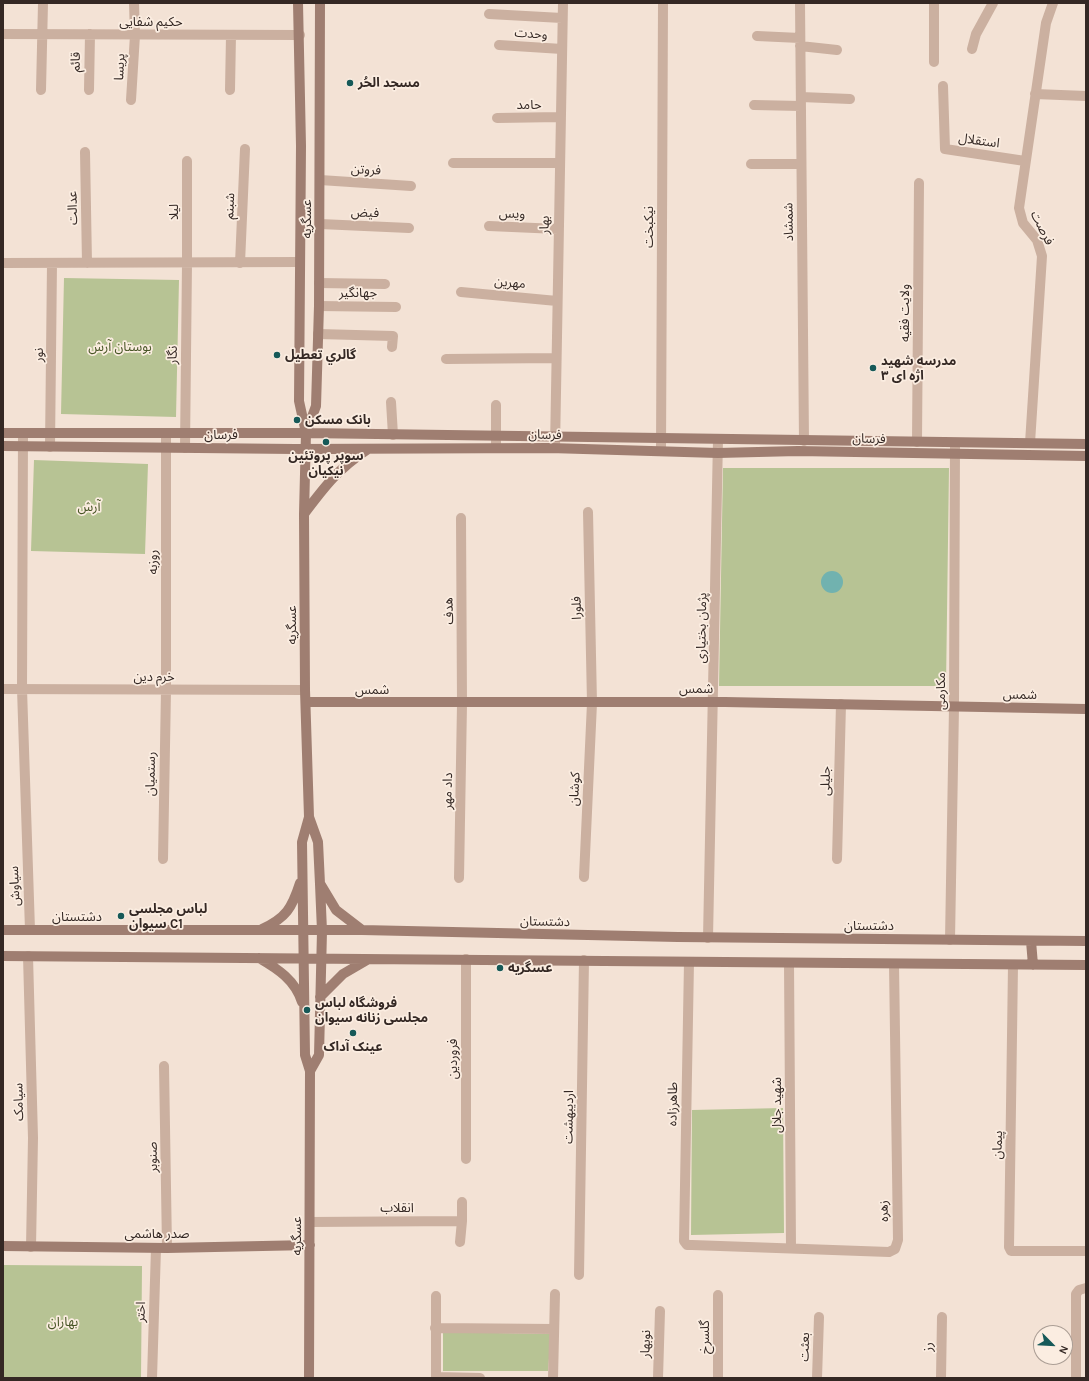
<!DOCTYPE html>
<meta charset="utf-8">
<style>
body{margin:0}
#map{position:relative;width:1089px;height:1381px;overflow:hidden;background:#f3e2d5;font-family:Karla,sans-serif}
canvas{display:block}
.frame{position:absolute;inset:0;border:4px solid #342824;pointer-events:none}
.north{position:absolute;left:1033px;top:1325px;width:40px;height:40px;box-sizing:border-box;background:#fbede1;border:1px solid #ab9e95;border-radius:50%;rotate:114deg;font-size:11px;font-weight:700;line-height:16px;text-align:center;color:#342824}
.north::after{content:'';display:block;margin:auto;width:14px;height:18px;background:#165958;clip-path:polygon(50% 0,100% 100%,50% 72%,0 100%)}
</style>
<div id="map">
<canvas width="1089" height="1381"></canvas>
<div class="frame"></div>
<div class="north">N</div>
</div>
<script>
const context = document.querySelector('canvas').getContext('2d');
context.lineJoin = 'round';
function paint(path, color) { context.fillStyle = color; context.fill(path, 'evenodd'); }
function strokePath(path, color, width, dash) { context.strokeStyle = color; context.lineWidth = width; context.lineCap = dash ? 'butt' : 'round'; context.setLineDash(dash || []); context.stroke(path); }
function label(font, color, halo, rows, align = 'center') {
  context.font = font + ' Karla,"Noto Sans Arabic",sans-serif'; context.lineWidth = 3.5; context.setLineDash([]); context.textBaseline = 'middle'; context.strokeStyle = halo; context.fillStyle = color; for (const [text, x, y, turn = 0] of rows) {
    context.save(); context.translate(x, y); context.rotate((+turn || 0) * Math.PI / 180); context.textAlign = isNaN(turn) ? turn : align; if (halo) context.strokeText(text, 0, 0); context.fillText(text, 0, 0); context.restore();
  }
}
const green = new Path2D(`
 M 64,278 L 179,280 L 176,417 L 61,414 Z
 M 34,460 L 148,464 L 145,554 L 31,551 Z
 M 723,468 L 949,468 L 946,686 L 719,686 Z
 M 783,1108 L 784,1233 L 691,1235 L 692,1110 Z
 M 3,1265 L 142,1266 L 141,1378 L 3,1378 Z
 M 443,1332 L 551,1334 L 548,1371 L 443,1371 Z`);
const water = new Path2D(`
 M821 582a11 11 0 1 1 22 0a11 11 0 1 1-22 0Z`);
const street = new Path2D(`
 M 800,3 L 804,441
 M 489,14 L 562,18
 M 3,34 L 300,35
 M 757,36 L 800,38
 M 499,45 L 562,49
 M 800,46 L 837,50
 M 972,49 L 976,34 L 993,3
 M 934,62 L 934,3
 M 943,86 L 945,149 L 1025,161
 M 41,90 L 43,3
 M 89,90 L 90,34
 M 230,90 L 231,35
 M 1035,94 L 1086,96
 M 801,97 L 850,99
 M 131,100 L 135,35 L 134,3
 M 754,105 L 801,106
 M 497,118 L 560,117
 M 85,152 L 87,263
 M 453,163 L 559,163
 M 751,164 L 801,164
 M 320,180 L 411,186
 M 320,224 L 409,228
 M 489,226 L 558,229
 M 3,263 L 299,262
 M 240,263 L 245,149
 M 319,283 L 385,284
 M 461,292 L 557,301
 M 319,306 L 396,307
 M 318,334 L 393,336 L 392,347
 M 446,359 L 556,358
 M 391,402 L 393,435
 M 23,433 L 22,689 L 30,930
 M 917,442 L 919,183
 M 1030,443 L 1042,256 L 1037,240 L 1023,223 L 1019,208 L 1046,23 L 1053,3
 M 50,447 L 52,263
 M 185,448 L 187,263 L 187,161
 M 496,448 L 496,405
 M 555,448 L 563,3
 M 661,451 L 663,3
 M 3,689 L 305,690
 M 163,859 L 166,690 L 166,433
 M 837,859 L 841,704
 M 584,877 L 592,703 L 588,512
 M 459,878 L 462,704 L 461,518
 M 708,938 L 718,439
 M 950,940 L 954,707 L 955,443
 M 28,956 L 33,1138 L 31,1247
 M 689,962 L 684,1241 L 687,1245 L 692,1245 L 889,1252 L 895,1249 L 898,1240 L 894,964
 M 789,963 L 791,1248
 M 1013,965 L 1009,1247 L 1011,1251 L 1086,1251
 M 164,1066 L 167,1248
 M 466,1159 L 466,959
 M 462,1202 L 462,1221
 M 310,1222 L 462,1221 L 460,1242
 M 579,1275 L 584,960
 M 436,1296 L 436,1378
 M 435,1328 L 554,1329
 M 436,1377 L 480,1378
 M 152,1378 L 156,1248
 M 553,1378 L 555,1294
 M 658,1378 L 660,1311
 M 718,1378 L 718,1295
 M 817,1378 L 819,1317
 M 941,1378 L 942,1317
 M 1076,1378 L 1076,1294 L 1079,1290 L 1086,1288`);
const secondary = new Path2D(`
 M 298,3 L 301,146 L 299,401 L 306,433 L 304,514 L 305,690 L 309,817 L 302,842 L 305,1055 L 310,1071 L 309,1378
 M 3,433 L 306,433 L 1086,444
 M 306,433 L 316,406 L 319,306 L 320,3
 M 3,446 L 295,449 L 550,448 L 718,453 L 798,451 L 1086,456
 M 304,514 C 325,486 339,468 368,449
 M 306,702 L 725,702 L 1086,709
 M 309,817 L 318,842 L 320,884 L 322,931 L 319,1055 L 310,1071
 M 321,885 L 336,910 L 362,930
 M 262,929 C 286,918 292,908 300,883
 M 3,930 L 362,930 L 678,937 L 1086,941
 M 1031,941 L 1033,965
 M 3,956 L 1086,965
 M 259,958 C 278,969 295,980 302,1002
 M 320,997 L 343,974 L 367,960
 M 3,1246 L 167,1248 L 310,1245`);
const markers = [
 [350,83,4,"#165958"],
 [277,355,4,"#165958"],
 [873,368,4,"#165958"],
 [297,420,4,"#165958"],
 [326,442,4,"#165958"],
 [121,916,4,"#165958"],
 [500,968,4,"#165958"],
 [307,1010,4,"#165958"],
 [353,1033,4,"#165958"]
];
const streetNames = [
 ["حکیم شفایی",151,22],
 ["وحدت",531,34,4],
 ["قائم",76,62,-89],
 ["پریسا",120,67,-87],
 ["حامد",529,105],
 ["استقلال",979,141,8],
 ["فروتن",366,170,3],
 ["شبنم",230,206,-87],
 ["عدالت",73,208,-91],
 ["لیلا",174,212,-90],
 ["فیض",365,213,2],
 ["ویس",512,214,2],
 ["عسگریه",307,219,-90],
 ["شمشاد",789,222,-91],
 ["بهار",545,225,-89],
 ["نیکبخت",649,227,-90],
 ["فرصت",1042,228,63],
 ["مهرین",510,283,5],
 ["جهانگیر",358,293],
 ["ولایت فقیه",905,313,-90],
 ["نور",39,355,-89],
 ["نگار",173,355,-89],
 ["فرسان",221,435],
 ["فرسان",545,435,1],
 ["فرسان",869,439,1],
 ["روزبه",153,562,-90],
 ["فلورا",577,608,-91],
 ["هدف",449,611,-91],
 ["عسگریه",292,625,-90],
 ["پژمان بختیاری",702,628,-89],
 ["خرم دین",154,677],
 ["شمس",696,689],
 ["شمس",372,690],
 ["مکارمی",941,691,-90],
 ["شمس",1020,695,1],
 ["رستمیان",151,774,-89],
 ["جلیلی",826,781,-89],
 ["کوشان",575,789,-87],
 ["داد مهر",448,791,-89],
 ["سیاوش",15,886,-92],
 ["دشتستان",77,917],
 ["دشتستان",545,922,1],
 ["دشتستان",869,926],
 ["فروردین",453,1059,-90],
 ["سیامک",19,1102,-91],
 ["طاهرزاده",673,1104,-89],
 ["شهید جلال",777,1105,-90],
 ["اردیبهشت",569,1117,-89],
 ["پیمان",998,1145,-89],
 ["صنوبر",153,1157,-91],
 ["انقلاب",397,1208],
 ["زهره",884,1211,-91],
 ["صدر هاشمی",157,1234],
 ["عسگریه",297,1236,-90],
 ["اختر",141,1312,-88],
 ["گلسرخ",705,1337,-90],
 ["نوبهار",646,1344,-88],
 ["بعثت",805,1347,-88],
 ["رز",928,1347,-90]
];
const poiNames = [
 ["مسجد الحُر",358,83],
 ["گالري تعطيل",285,355],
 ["مدرسه شهید",881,361],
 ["اژه ای ۳",881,376],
 ["بانک مسکن",305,420],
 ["سوپر پروتئین",326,456,"center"],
 ["نیکیان",326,471,"center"],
 ["لباس مجلسی",129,909],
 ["سیوان C1",129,924],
 ["عسگریه",508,968],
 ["فروشگاه لباس",315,1003],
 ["مجلسی زنانه سیوان",315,1018],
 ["عینک آداک",353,1047,"center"]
];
const parkNames = [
 ["بوستان آرش",120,347],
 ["آرش",89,507],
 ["بهاران",63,1322]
];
paint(green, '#b7c394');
paint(water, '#71b2af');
strokePath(street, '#cbb0a0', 10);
strokePath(secondary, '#9f7e71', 10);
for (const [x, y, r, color] of markers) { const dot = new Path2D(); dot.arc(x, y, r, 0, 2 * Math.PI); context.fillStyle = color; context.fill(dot); strokePath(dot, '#fbede1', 1.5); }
label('13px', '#342824', '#fbede1', streetNames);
label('bold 13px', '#342824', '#fbede1', poiNames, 'left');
label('13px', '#485526', '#fbede1', parkNames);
</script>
